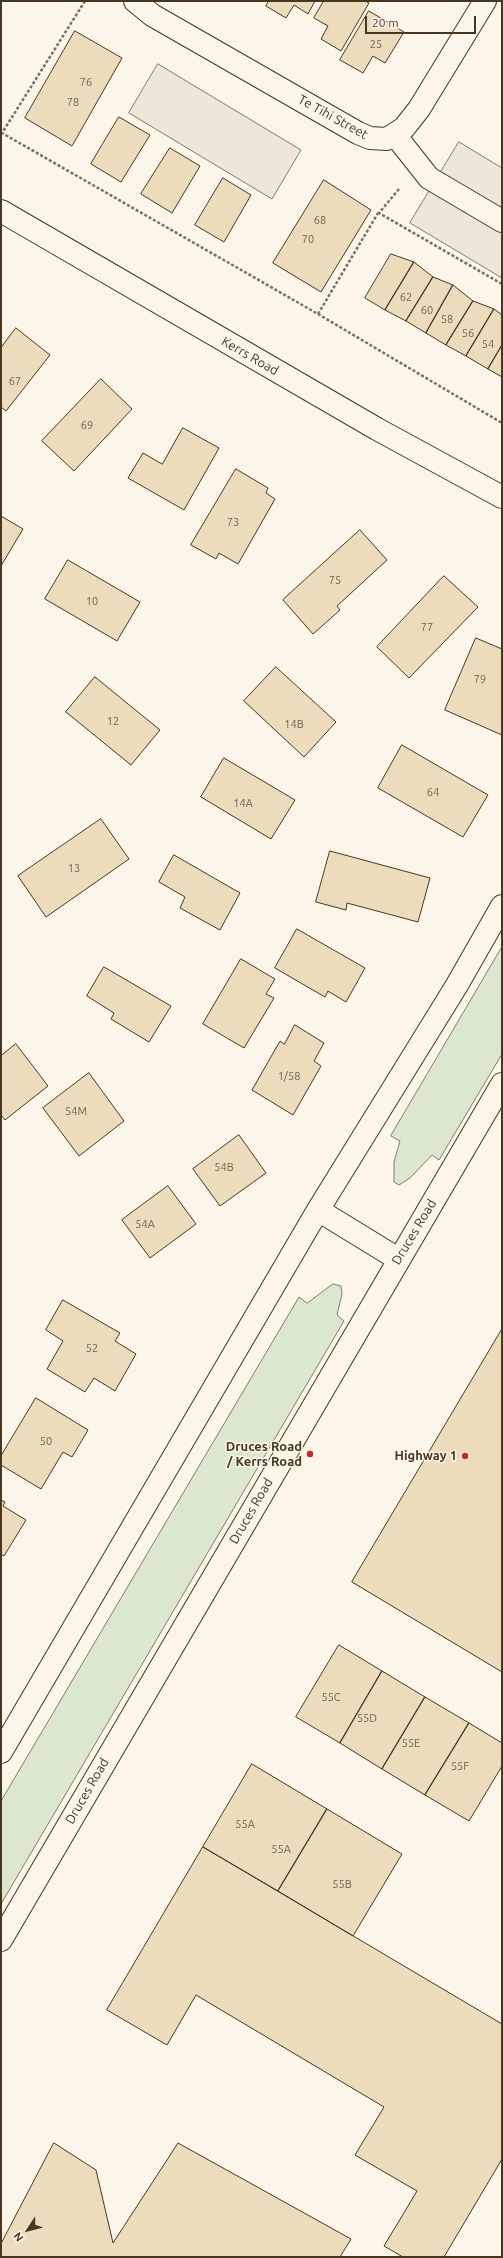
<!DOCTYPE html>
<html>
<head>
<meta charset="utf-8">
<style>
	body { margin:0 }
	#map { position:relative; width:503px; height:2258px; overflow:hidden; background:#fbf6e9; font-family:Ubuntu,sans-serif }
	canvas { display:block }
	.frame { position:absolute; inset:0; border:2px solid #4a3520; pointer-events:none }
	.north { position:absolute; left:8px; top:2210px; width:40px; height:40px; -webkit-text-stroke:3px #fbf6e9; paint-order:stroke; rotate:234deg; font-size:11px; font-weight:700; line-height:16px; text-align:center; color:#4a3520 }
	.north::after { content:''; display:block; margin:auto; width:14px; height:18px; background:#4a3520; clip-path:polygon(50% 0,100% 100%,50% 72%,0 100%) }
	.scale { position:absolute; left:365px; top:16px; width:111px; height:18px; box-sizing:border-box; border:2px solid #4a3520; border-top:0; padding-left:5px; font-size:12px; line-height:14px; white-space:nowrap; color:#4a3520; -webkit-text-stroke:3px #fbf6e9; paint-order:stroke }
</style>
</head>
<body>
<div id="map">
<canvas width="503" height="2258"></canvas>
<div class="frame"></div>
<div class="north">N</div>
<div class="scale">20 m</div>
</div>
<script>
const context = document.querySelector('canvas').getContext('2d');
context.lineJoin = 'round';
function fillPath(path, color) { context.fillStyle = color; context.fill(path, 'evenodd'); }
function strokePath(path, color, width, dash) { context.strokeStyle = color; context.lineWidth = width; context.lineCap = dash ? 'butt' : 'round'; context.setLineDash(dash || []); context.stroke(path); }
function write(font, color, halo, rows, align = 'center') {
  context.font = font + ' Ubuntu,sans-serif'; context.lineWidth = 3; context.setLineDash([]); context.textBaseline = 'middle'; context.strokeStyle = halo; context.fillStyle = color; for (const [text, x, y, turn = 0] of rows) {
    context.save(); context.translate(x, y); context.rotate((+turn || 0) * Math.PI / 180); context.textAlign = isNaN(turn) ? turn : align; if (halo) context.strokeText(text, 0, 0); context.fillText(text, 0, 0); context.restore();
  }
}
const green = new Path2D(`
	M502 947V1054L439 1160 432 1155 410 1178 399 1185 394 1182V1162L400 1141 391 1136Z
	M333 1284 341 1286 342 1294 337 1315 344 1321 1 1904V1801L299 1297 307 1303Z`);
const parking = new Path2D(`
	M158 64 301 150 272 199 129 113Z
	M459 142 502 168V278L410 223Z`);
const building = new Path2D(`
	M269 1H315L308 14 294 5 286 18 266 6Z
	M324 1H365L369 3 341 51 321 39 328 26 314 18Z
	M369 11 404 32 385 63 373 56 363 73 340 60Z
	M75 31 122 58 72 146 25 118Z
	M119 117 150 135 121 182 91 164Z
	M170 148 200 166 172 213 141 194Z
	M223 178 251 195 224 242 195 225Z
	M324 180 371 210 321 292 273 263Z
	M391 254 414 262 385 310 365 298Z
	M414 262 433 277 406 321 385 310Z
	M433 277 453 285 426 333 406 321Z
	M453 285 473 301 446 345 426 333Z
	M473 301 494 309 466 356 446 345Z
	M494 309 502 315V345L488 369 466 356Z
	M16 328 50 355 6 411 1 407V348Z
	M502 345V377L488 369Z
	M101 379 132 409 74 471 42 441Z
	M183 428 219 448 184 510 128 478 143 453 162 464Z
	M236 469 268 488 266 493 275 499 238 564 219 553 216 559 191 545Z
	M1 516 23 529 1 566Z
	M360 530 387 560 337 606 340 610 313 634 283 600Z
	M68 560 140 602 117 641 45 599Z
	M444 576 478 607 409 678 377 647Z
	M476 638 502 649V735L445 710Z
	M276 667 336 722 304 757 244 701Z
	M95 677 160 730 131 765 66 712Z
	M402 745 488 795 463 837 378 788Z
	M224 758 295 800 271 839 201 797Z
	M101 819 129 859 46 917 18 876Z
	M330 851 430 878 418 922 347 903 346 910 316 902Z
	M174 855 240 893 220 930 180 908 185 897 159 882Z
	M297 929 365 968 346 1002 328 991 325 997 275 968Z
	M241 959 275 979 266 994 274 998 244 1048 203 1024Z
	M104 967 171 1006 149 1042 111 1019 114 1013 87 996Z
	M295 1025 324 1043 314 1061 321 1066 293 1115 252 1090 280 1041 284 1044Z
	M16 1044 48 1086 5 1120 1 1115V1056Z
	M89 1073 124 1121 79 1156 43 1108Z
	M239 1135 266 1173 220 1206 193 1169Z
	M168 1186 196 1224 150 1258 122 1220Z
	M63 1300 120 1333 115 1341 136 1354 115 1391 94 1378 85 1392 47 1369 63 1341 46 1330Z
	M502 1329V1672L352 1582Z
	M36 1398 88 1430 72 1457 63 1452 41 1489 1 1465V1456Z
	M1 1500 5 1502 3 1506 26 1520 4 1556 1 1554Z
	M339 1645 382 1671 340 1743 296 1717Z
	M382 1671 425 1697 382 1769 340 1743Z
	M425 1697 469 1723 425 1795 382 1769Z
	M469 1723 502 1743V1766L469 1821 425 1795Z
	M252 1764 327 1809 278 1891 203 1847Z
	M327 1809 402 1854 353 1936 278 1891Z
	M203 1847 502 2024V2159L444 2257H403L384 2246 417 2191 355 2155 384 2107 196 1995 167 2045 107 2010Z
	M54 2143 96 2170 113 2243 178 2143 351 2239 340 2257H1V2244Z`);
const path = new Path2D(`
	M85 1 2 133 318 314 502 423
	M399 189 379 213 502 284
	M318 314 378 213`);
const minor = new Path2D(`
	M135 1 152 15 358 133 370 138 387 139 404 128 419 109 485 1
	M395 135 429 178 502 221`);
const major = new Path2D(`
	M1 211 377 429 502 497
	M318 1210 398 1259
	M1 1752 318 1210 457 985 502 906
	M1 1940 502 1084`);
const markers = [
	[310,1454,4,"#c62828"],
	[465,1456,4,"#c62828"]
];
const numberNames = [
	["25",376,44],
	["76",86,82],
	["78",73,102],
	["68",320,220],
	["70",308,239],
	["62",406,297],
	["60",427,310],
	["58",447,319],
	["56",468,333],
	["54",488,344],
	["67",15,381],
	["69",87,425],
	["73",233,522],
	["75",335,580],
	["10",92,601],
	["77",427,627],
	["79",480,679],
	["12",113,721],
	["14B",294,724],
	["64",433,792],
	["14A",243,803],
	["13",74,868],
	["1/58",289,1076],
	["54M",76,1111],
	["54B",224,1167],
	["54A",145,1224],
	["52",92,1348],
	["50",46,1441],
	["55C",331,1697],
	["55D",367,1718],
	["55E",411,1743],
	["55F",460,1766],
	["55A",245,1824],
	["55A",281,1849],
	["55B",342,1884]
];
const streetNames = [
	["Te Tihi Street",333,117,29],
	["Kerrs Road",250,356,30],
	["Druces Road",414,1232,-59],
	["Druces Road",251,1511,-60],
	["Druces Road",87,1791,-60]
];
const poiNames = [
	["Druces Road",302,1447],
	["/ Kerrs Road",302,1462],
	["Highway 1",457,1456]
];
fillPath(green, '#dce7d0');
strokePath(green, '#887966', 1);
fillPath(parking, '#ede7d9');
strokePath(parking, '#887966', 1);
fillPath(building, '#ecdcbc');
strokePath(building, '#4a3520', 1);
strokePath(minor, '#4a3520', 24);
strokePath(major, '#4a3520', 24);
strokePath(path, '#7f6f5c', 2.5, [3, 2]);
strokePath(minor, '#fbf6e9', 22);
strokePath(major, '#fbf6e9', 22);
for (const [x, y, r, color] of markers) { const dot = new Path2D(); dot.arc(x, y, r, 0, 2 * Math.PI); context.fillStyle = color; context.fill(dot); strokePath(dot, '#fbf6e9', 1.5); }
write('11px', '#725f47', null, numberNames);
write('13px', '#4a3520', '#fbf6e9', streetNames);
write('bold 13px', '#4a3520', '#fbf6e9', poiNames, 'right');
</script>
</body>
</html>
